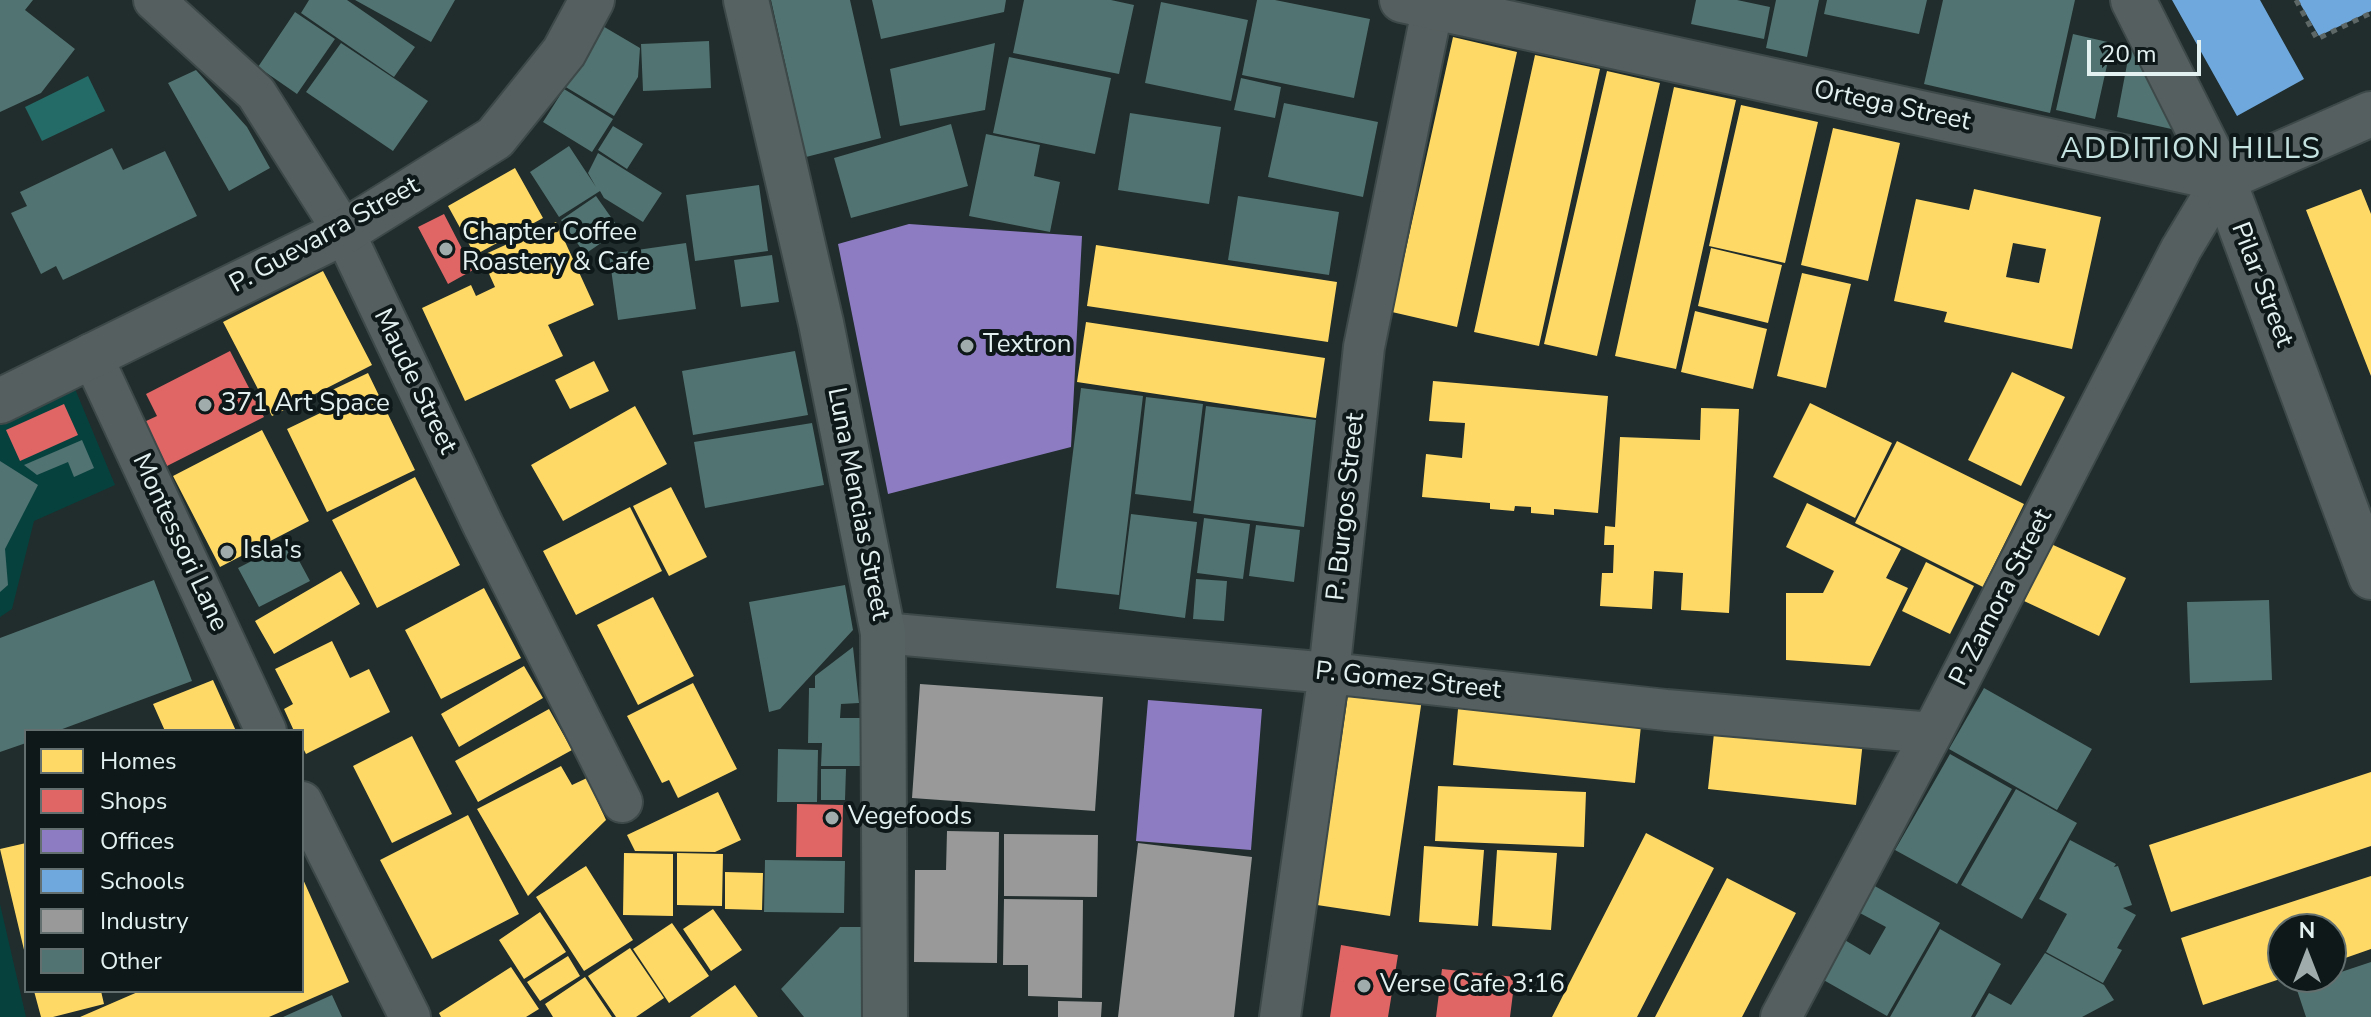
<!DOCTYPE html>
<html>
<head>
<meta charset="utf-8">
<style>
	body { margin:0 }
	#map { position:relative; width:2371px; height:1017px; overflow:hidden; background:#202d2c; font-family:"Nunito Sans",sans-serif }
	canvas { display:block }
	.legend { position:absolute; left:24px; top:729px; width:280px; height:264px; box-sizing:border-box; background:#0e1818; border:2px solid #636f6e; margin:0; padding:10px 14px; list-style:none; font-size:24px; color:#e3f1f0 }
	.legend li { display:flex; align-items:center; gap:16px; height:40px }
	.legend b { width:40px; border:2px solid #636f6e }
	.north { position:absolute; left:2267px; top:913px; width:80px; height:80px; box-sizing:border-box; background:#0e1818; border:2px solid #636f6e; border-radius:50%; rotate:0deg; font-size:22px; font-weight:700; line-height:32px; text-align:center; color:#e3f1f0 }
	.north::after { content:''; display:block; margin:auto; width:28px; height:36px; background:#9facab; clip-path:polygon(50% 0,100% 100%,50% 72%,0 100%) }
	.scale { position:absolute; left:2087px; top:40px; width:114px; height:36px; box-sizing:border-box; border:4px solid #e3f1f0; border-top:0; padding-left:10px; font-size:24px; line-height:28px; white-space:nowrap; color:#e3f1f0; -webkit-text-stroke:6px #0e1818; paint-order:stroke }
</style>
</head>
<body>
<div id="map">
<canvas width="2371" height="1017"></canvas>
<ul class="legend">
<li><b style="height:22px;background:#ffd966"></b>Homes</li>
<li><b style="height:22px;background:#e06666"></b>Shops</li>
<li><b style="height:22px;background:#8e7cc3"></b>Offices</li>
<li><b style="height:22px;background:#6fa8dc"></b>Schools</li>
<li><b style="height:22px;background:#999"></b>Industry</li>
<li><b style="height:22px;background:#517371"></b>Other</li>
</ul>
<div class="north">N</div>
<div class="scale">20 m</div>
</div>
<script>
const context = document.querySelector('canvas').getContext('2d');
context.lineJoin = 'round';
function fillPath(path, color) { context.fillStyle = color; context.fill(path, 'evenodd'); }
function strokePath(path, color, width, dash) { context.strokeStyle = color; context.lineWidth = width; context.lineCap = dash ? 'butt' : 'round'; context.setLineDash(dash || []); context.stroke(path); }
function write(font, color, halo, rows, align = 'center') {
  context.font = font + ' "Nunito Sans",sans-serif'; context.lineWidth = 8; context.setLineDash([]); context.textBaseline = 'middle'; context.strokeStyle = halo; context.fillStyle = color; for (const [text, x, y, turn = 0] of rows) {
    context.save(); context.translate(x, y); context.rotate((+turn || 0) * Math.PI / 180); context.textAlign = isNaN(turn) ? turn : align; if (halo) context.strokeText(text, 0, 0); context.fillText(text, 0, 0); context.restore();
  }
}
const green = new Path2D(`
	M73 384 115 485 34 521 12 609 0 617V420Z
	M0 904 26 1017H0Z`);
const water = new Path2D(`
	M88 76 105 111 42 141 25 107Z`);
const homes = new Path2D(`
	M1453 37 1517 52 1457 327 1392 312Z
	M1535 55 1600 69 1539 346 1474 332Z
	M1607 71 1660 83 1597 356 1544 344Z
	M1674 87 1736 100 1676 369 1615 356Z
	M1741 105 1818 122 1785 263 1709 246Z
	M1833 128 1900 143 1868 281 1801 265Z
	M515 168 543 218 475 255 448 206Z
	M1974 189 2101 217 2072 349 1944 322 1947 312 1894 301 1916 199 1969 210ZM2013 243 2046 249 2039 283 2006 277Z
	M2361 189 2371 214V376L2306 210Z
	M556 222 594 305 548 325 563 356 465 401 422 308 471 285 476 296 495 287 481 256Z
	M1096 245 1337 282 1328 342 1087 306Z
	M1711 248 1782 265 1768 323 1698 306Z
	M323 271 372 365 272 416 223 322Z
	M1802 273 1851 284 1826 388 1777 376Z
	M1695 311 1767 329 1753 389 1681 372Z
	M1086 322 1325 358 1316 418 1077 382Z
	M594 361 609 391 570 409 555 380Z
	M2012 372 2065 397 2021 486 1968 460Z
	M368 373 415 470 327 512 287 429 335 406 328 392Z
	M1433 381 1608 396 1598 513 1554 509V515L1531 513V507L1515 506 1514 511 1490 509V503L1422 497 1426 454 1462 458 1465 423 1429 421Z
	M1810 403 1892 443 1855 518 1773 477Z
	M635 406 667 464 563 521 531 465Z
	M1701 408 1739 409 1729 613 1681 610 1683 573 1654 571 1652 609 1600 606 1602 573H1613L1614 545H1604L1605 526 1615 527 1620 437 1700 440Z
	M262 430 309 521 220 567 173 476Z
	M1897 441 2024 504 1983 587 1855 523Z
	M415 477 460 565 377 608 332 520Z
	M671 487 707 557 669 576 633 506Z
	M1807 503 1901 549 1886 578 1908 588 1870 666 1786 660V593H1823L1834 571 1786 547Z
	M630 507 662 571 576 615 543 551Z
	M2051 544 2126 578 2099 636 2024 601Z
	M1926 562 1974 586 1950 634 1902 611Z
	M341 571 360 604 274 654 255 621Z
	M484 588 521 658 441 699 405 630Z
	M653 597 694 676 638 705 597 625Z
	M332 641 350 678 369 669 390 712 306 754 302 746V731H294L284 709 293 704 275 669Z
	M524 666 543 698 459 747 441 714Z
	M213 680 236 731H165L153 704Z
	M693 683 737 769 678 798 669 780 662 783 627 716Z
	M1349 688 1422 699 1390 916 1317 905Z
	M1459 698 1642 716 1635 783 1453 765Z
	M549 709 572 750 478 802 455 761Z
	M1715 724 1863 741 1856 805 1708 789Z
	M412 736 452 814 392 843 353 766Z
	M561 766 572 785 587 778 606 820 528 896 477 809Z
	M2371 772V846L2171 912 2149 845Z
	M1438 786 1586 792 1584 847 1435 841Z
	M718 792 741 840 715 852 635 851 627 835Z
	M468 815 519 914 432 959 380 860Z
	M1646 833 1714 868 1637 1017H1552Z
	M26 843V954H25L0 849Z
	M1424 846 1484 850 1478 926 1419 922Z
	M1497 850 1557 853 1551 930 1492 926Z
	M624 853 673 854V916L623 915Z
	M677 853 723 854 722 906 677 905Z
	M586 866 633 940 584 971 536 897Z
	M725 872 763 873 762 910 725 909Z
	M2371 876V949L2331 963V929H2283V978L2203 1005 2181 938Z
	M302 877 349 982 269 1017H80L140 991H302Z
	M1727 878 1796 913 1742 1017H1655Z
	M713 909 742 950 711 971 683 929Z
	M540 912 566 952 524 979 499 940Z
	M672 923 709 976 669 1003 633 949Z
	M630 948 664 998 636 1017H616L588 976Z
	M568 956 580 976 540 1001 527 982Z
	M511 967 539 1009 526 1017H441L439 1013Z
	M585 977 612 1017H553L545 1004Z
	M735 985 758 1017H690Z
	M34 991H101L104 1004 53 1017H41Z`);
const shops = new Path2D(`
	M444 214 473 270 448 284 418 227Z
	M230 351 264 417 167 466 144 422 157 416 146 394Z
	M64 404 78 435 20 461 6 430Z
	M797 804 843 805 842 857H796Z
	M1341 945 1398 955 1388 1017H1330Z
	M1442 969 1515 977 1510 1017H1436Z`);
const offices = new Path2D(`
	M909 224 1082 236 1071 447 888 494 838 244Z
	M1148 700 1262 709 1251 850 1136 841Z`);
const schools = new Path2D(`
	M2172 0H2260L2304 79 2237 116Z
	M2298 0H2371V11L2319 36Z`);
const industry = new Path2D(`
	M920 684 1103 697 1095 811 912 798Z
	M947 831 999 832 997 963 914 962 915 870H946Z
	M1004 834 1098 835 1097 897 1004 896Z
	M1138 843 1252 857 1234 1017H1118Z
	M1004 899 1083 900 1082 998 1028 996V965H1003Z
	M1058 1001 1102 1002 1101 1017H1058Z`);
const building = new Path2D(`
	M0 0H33L25 10 75 49 41 93 0 112Z
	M309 0H347L415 47 394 77 301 13Z
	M355 0H455L431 42Z
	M771 0H850L881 138 806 157Z
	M872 0H1006L1004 12 881 39Z
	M1024 0H1111L1134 5 1119 74 1013 53Z
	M1257 0H1275L1370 19 1354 98 1242 75Z
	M1696 0H1737L1770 7 1764 39 1691 24Z
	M1776 0H1819L1807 57 1766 48Z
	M1827 0H1927L1919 34 1824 14Z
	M1943 0H2075L2050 113 1924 84Z
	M1161 2 1248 20 1231 101 1145 83Z
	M295 12 335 39 297 94 258 67Z
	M601 25 640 48 638 77 614 116 564 86Z
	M2073 34 2112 43 2095 119 2056 110Z
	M2132 38 2185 132 2117 117Z
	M709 41 711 88 643 91 641 44Z
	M341 43 428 101 393 151 306 92Z
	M995 43 985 110 900 126 890 69Z
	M1009 57 1111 78 1095 154 993 133Z
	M196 70 247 127 270 168 229 191 168 83Z
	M1241 78 1281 87 1275 118 1234 110Z
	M564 89 613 119 592 152 543 122Z
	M1284 103 1378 122 1363 197 1268 177Z
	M1130 113 1221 127 1209 204 1118 190Z
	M951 124 968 186 851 218 834 158Z
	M613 126 643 144 627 169 598 150Z
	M986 134 1040 145 1034 176 1060 182 1050 232 969 216Z
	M569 146 596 187 588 173 598 153 662 193 643 222 604 198 600 191 559 217 530 172Z
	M112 148 123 170 165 151 197 216 63 280 56 266 41 274 11 213 27 206 20 192Z
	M759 185 768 251 695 261 686 195Z
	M596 196 620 230 585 254 561 220Z
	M1238 196 1339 212 1329 275 1228 260Z
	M686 243 696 309 618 320 609 254Z
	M772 255 779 302 741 307 734 260Z
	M795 351 808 415 693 435 682 371Z
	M1081 388 1143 396 1119 595 1056 588Z
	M1146 397 1203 404 1191 501 1135 494Z
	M1206 406 1316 420 1304 527 1193 513Z
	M812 423 824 485 705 508 694 442Z
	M82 440 94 468 74 477 68 462 37 475 24 465Z
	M0 461 38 485 5 549 8 585 0 592Z
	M1131 514 1197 522 1185 618 1119 609Z
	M1204 518 1250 524 1243 579 1197 573Z
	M1256 525 1300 530 1294 582 1249 576Z
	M289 542 310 581 259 607 238 568Z
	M1196 579 1227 581 1224 621 1193 619Z
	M154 580 192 681 57 731H26V743L0 752V638Z
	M845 585 853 630 780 709 769 712 749 602Z
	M2269 600 2272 680 2190 683 2187 602Z
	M853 647 859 703 841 704 840 718H861L860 766H821L822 743H808L809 688H815V676Z
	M1984 688 2092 749 2057 810 1949 749Z
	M778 749 818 750 817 802H777Z
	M1950 754 2012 789 1957 884 1895 850Z
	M821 769H846L845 800H821Z
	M2016 789 2077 823 2022 919 1961 885Z
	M2070 840 2116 864 2114 867 2118 866 2132 905 2123 908 2136 915 2117 948 2122 950 2103 983 2046 952 2067 914 2039 899Z
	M765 860 845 861 844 913 764 912Z
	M1873 885 1940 923 1887 1016 1820 978 1843 939 1870 955 1886 927 1858 912Z
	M840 927H863L862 1017H804L781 989Z
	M1940 929 2001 964 1971 1017H1890Z
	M2045 953 2104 985 2114 1000 2082 1017H1975L1989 993 2011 1005Z
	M2371 962V1017H2306L2296 987Z
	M332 995 342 1017H283Z`);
const path = new Path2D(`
	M2296 0 2317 39 2371 13`);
const minor = new Path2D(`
	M154 0 256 93 344 232 483 525 622 802
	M91 354 266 731
	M883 633 1329 673 1666 710 1932 733
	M302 802 410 1017
	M1280 1017 1329 673 1364 347 1434 0
	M1781 1017 1932 733 2181 249 2223 179`);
const tertiary = new Path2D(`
	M1402 0 2223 179 2371 114
	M2133 0 2223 179 2371 577
	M0 401 344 232 495 138 564 52 592 0`);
const secondary = new Path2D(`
	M746 0 821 323 883 633 885 1017`);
const markers = [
	[446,249,8,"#9facab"],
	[967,346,8,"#9facab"],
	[205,405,8,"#9facab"],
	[227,552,8,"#9facab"],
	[832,818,8,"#9facab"],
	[1364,986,8,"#9facab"]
];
const streetNames = [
	["Ortega Street",1892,107,12],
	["P. Guevarra Street",325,236,-29],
	["Pilar Street",2261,285,69],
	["Maude Street",414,382,64],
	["Luna Mencias Street",857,504,79],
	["P. Burgos Street",1347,507,-84],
	["Montessori Lane",179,543,65],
	["P. Zamora Street",2002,598,-63],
	["P. Gomez Street",1408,682,6]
];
const poiNames = [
	["Chapter Coffee",462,234],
	["Roastery & Cafe",462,264],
	["Textron",983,346],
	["371 Art Space",221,405],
	["Isla's",243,552],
	["Vegefoods",848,818],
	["Verse Cafe 3:16",1380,986]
];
const quarterNames = [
	["ADDITION HILLS",2191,151]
];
fillPath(green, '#07413e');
fillPath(water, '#246b67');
fillPath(homes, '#ffd966');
fillPath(shops, '#e06666');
fillPath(offices, '#8e7cc3');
fillPath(schools, '#6fa8dc');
fillPath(industry, '#999');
fillPath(building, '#517371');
strokePath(minor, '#3d4848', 44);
strokePath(tertiary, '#3d4848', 48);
strokePath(secondary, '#3d4848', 48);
strokePath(path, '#5d6766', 5, [6, 6]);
strokePath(minor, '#565f5f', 40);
strokePath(tertiary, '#565f5f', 44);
strokePath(secondary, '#566262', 44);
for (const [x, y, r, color] of markers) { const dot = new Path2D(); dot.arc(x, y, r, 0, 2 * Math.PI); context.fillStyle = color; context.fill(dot); strokePath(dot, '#0e1818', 3); }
write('26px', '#e3f1f0', '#0e1818', streetNames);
write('26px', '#e3f1f0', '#0e1818', poiNames, 'left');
context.letterSpacing = '2px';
write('30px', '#c4e2e0', '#0e1818', quarterNames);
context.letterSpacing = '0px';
</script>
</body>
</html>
